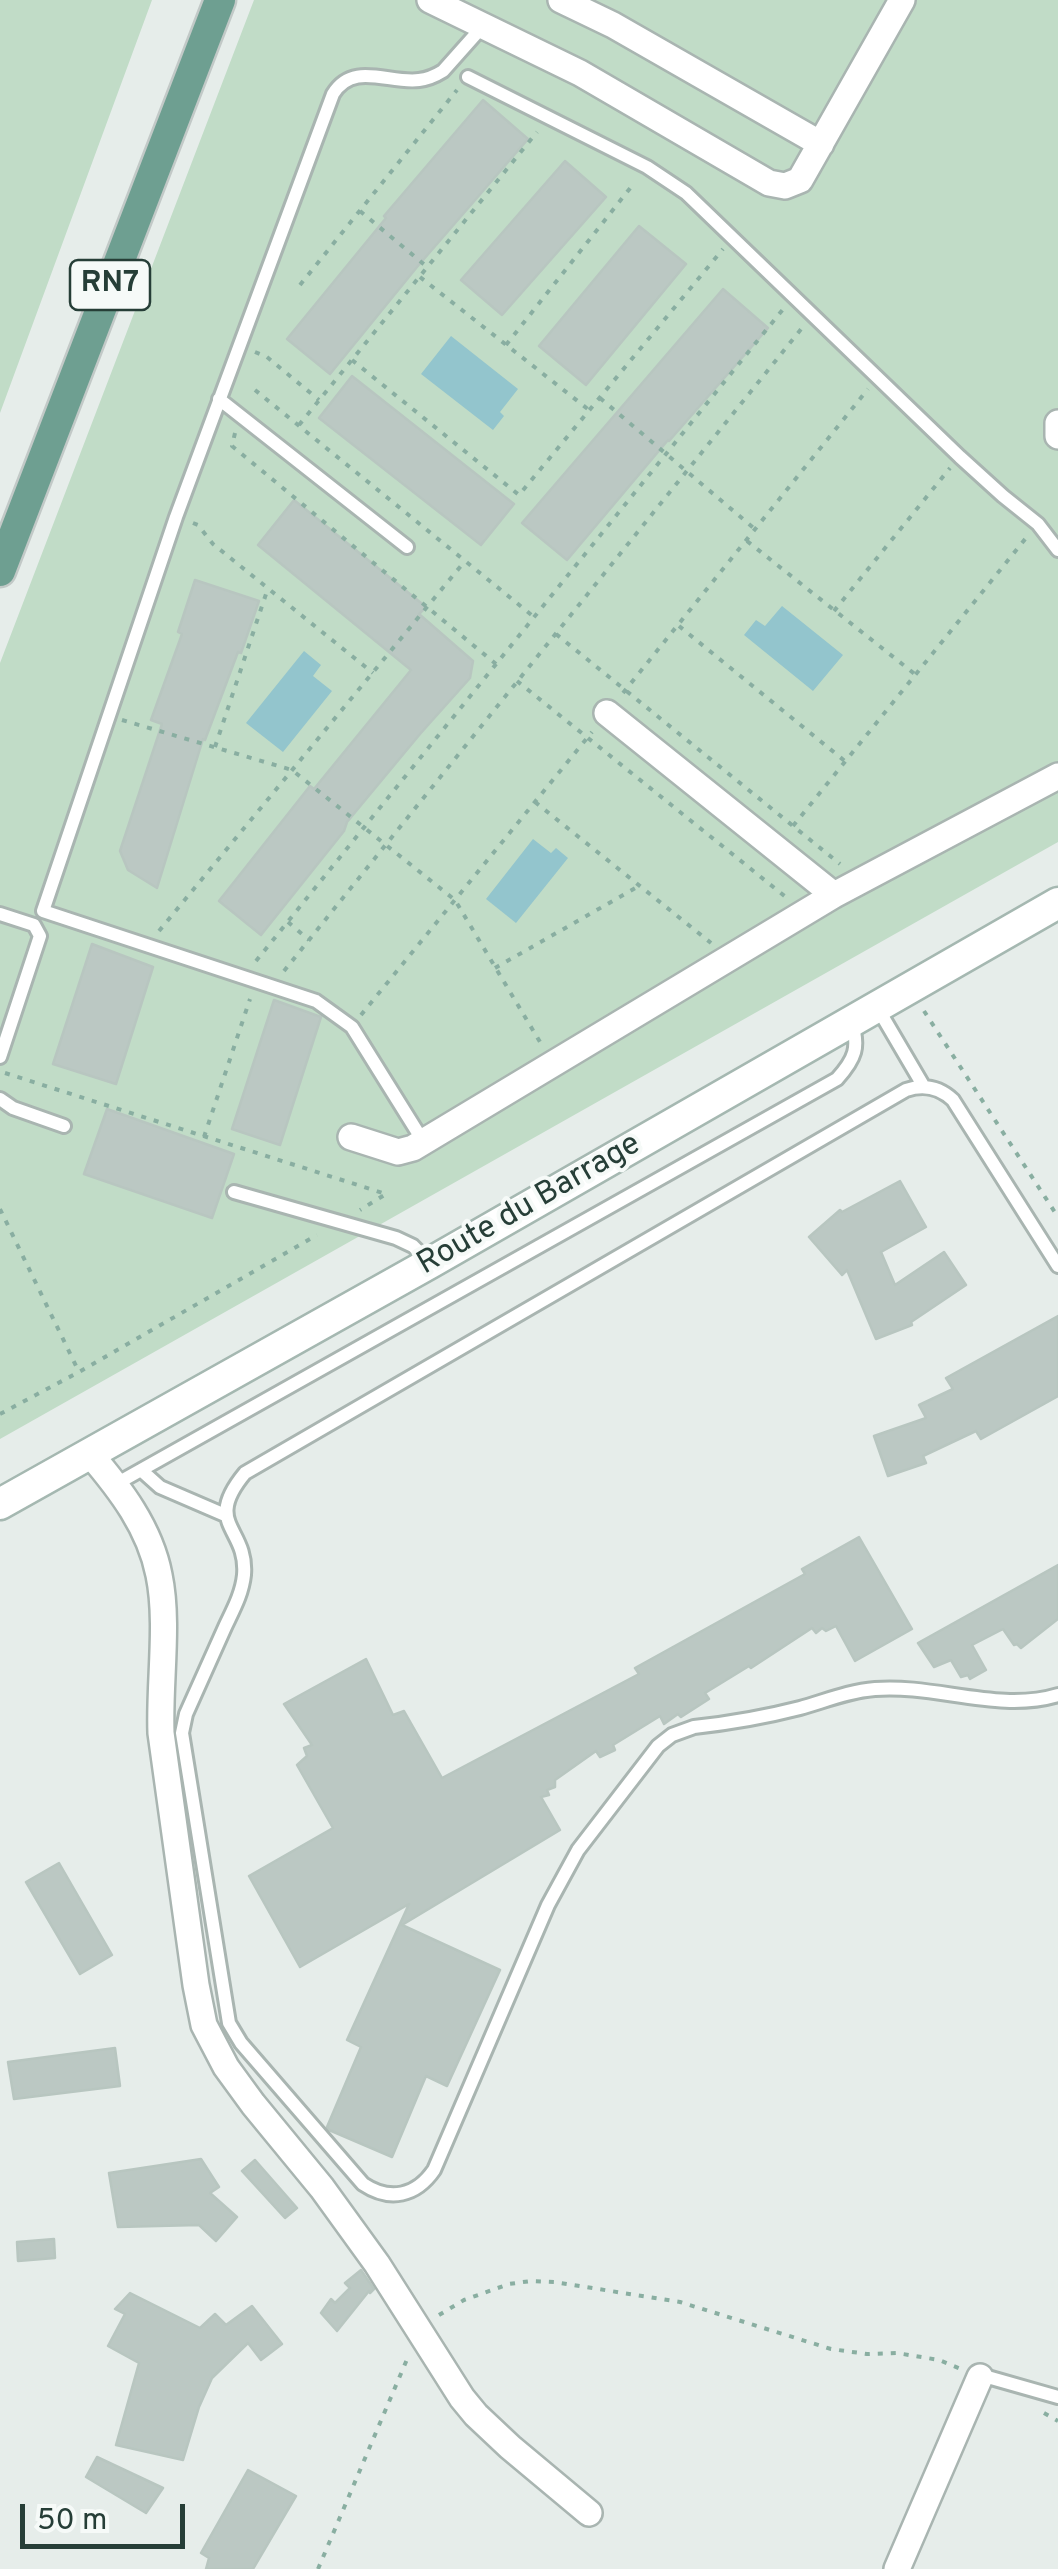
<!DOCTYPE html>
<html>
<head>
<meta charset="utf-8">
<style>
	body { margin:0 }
	#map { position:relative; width:1058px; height:2569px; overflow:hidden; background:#e6edea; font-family:Overpass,sans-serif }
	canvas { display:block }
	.scale { position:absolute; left:20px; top:2504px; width:165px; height:45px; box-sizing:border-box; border:5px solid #263e37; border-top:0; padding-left:12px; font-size:30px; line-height:35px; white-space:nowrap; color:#263e37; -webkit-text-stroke:8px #f6faf8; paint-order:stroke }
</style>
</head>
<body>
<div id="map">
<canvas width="1058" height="2569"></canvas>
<div class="scale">50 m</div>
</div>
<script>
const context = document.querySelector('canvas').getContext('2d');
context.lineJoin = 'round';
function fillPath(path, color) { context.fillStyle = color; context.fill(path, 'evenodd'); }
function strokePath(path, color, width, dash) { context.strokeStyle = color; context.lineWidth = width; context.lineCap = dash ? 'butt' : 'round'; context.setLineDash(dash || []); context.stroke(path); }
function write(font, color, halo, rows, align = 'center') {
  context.font = font + ' Overpass,sans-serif'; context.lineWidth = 8; context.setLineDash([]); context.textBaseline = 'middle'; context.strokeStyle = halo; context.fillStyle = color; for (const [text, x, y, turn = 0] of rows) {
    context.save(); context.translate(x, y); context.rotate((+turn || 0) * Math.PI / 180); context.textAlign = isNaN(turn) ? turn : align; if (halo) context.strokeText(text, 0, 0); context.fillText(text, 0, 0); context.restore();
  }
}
const green = new Path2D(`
	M0 0H152L0 413Z
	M254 0H1058V842L0 1439V663Z`);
const water = new Path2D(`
	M451 336 518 389 500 412 504 416 493 430 421 374Z
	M782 606 843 655 813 691 744 635 756 620 765 626Z
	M304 651 321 665 313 676 332 691 283 752 246 723Z
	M533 839 551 853 556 848 568 858 516 923 486 899Z`);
const building = new Path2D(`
	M483 100 528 139 417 267 330 374 287 339 386 218 384 216Z
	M565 161 606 197 502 315 461 280Z
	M639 226 686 264 586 385 539 346Z
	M723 289 768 328 669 441 668 440 567 560 522 523Z
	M352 376 514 504 481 545 319 418Z
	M294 500 426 607 419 614 473 661 470 678 420 734 347 822 344 831 261 935 219 901 310 786 314 789 411 670 258 545Z
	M195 580 259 601 241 653 238 652 205 740 203 739 157 888 128 870 120 851 162 724 151 720 182 634 178 632Z
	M92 944 153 967 116 1084 53 1064Z
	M274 1000 321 1017 280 1145 232 1129Z
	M107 1109 234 1154 212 1218 84 1174Z
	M900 1181 926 1227 881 1252 895 1285 944 1252 966 1285 911 1322 912 1325 876 1339 847 1270 842 1275 809 1237 840 1210 842 1212Z
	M1058 1316V1396L981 1439 976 1431 923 1456 926 1463 888 1476 874 1436 926 1418 919 1405 953 1389 946 1378Z
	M859 1537 912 1629 855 1661 836 1626 826 1631 822 1628 816 1633 812 1628 751 1668 749 1666 705 1693 709 1699 681 1717 678 1714 664 1724 660 1716 613 1745 615 1750 600 1757 596 1751 555 1780V1787L547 1790 549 1795 541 1797 560 1830 402 1925 500 1970 447 2086 426 2076 392 2157 329 2130 327 2127 361 2047 347 2040 409 1904 300 1967 249 1876 333 1828 297 1765 307 1756 304 1748 312 1745 284 1704 366 1659 393 1715 404 1711 442 1778 639 1674 635 1668 805 1574 802 1569Z
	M1058 1565V1619L1021 1648 1017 1644 1014 1645 1003 1629 972 1645 986 1670 970 1679 968 1675 961 1677 951 1660 934 1667 918 1643Z
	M59 1863 112 1955 80 1974 26 1882Z
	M115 2048 120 2086 14 2099 8 2062Z
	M201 2159 219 2187 210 2193 237 2217 216 2241 199 2225 118 2227 109 2173Z
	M255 2160 297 2208 285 2218 242 2171Z
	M54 2239 55 2258 18 2261 17 2242Z
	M361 2270 374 2289 370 2293 369 2291 337 2331 321 2313 331 2299 335 2303 350 2288 345 2283Z
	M130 2293 200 2328 215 2314 226 2325 252 2306 282 2344 261 2360 248 2343 212 2378 199 2407 183 2460 116 2445 139 2363 108 2346 125 2314 115 2309Z
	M97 2457 163 2488 146 2513 86 2477Z
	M248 2470 296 2496 253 2569H206L209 2558 201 2553Z`);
const path = new Path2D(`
	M360 211 426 266
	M420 277 589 410
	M300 285 457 90
	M506 345 635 182
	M255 352 267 357 319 400
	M352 360 519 495 723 249
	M255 390 534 617
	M600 398 756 530
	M299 425 537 132
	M235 433 232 446 496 664
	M193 523 198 525 213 544 373 673
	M747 541 916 675
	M834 611 950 468
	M679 626 846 762
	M556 634 840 864
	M517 681 787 898
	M623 693 868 389
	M122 720 292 770 455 900 540 1042
	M215 747 267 591
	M535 802 711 943
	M793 826 1026 538
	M288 922 309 940
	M159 931 465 561
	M256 961 784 308
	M495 968 639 886
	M284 971 802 328
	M924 1011 1058 1217
	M361 1015 592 732
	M5 1073 386 1194 360 1210
	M204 1137 250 999
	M0 1209 79 1372
	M0 1414 79 1372 317 1235
	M439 2315 464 2300 509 2284 531 2281 554 2282 680 2302 831 2349 867 2354 897 2353 939 2360 961 2369
	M1044 2413 1058 2421
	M318 2569 408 2357`);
const lane = new Path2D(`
	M468 77 647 167 686 193 960 457 1003 496 1038 524 1058 550
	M219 399 407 547
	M0 914 34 925 40 936 0 1057
	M877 1007 924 1087
	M0 1099 13 1108 64 1126
	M423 1141 352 1027 316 1001 43 911 176 517 333 94C353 61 389 84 419 80 428 79 435 76 443 71L483 26
	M234 1192 396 1238 413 1246 430 1263
	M1058 1266 953 1100C939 1087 924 1084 906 1090L245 1473C202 1525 248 1527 244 1575 242 1594 233 1610 225 1627 212 1656 199 1685 186 1714L182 1733 229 2023 241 2043 363 2184C390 2202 416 2196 434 2170L548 1905 578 1850 658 1746 672 1735 694 1727C731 1723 765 1717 800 1708 825 1701 849 1691 875 1689 935 1684 999 1713 1058 1695
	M141 1470 160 1487 225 1515
	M116 1484 837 1079C855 1059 860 1047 851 1021
	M977 2374 1058 2397`);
const street = new Path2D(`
	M430 0 580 73 769 183 785 186 800 180 902 0
	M561 0 613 25 821 144
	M1058 423V436
	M607 713 834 895
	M351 1137 398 1152 413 1148 834 895 1058 776
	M90 1454C120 1489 150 1528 159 1575 169 1623 159 1683 161 1733L196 1985 204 2025 226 2067 253 2104 322 2188 377 2264 462 2398 476 2415 510 2447 589 2513
	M897 2569 980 2377`);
const secondary = new Path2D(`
	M0 1504 430 1263 1058 903`);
const primary = new Path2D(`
	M0 571 220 0`);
const shields = [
	[110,285,80]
];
const shieldNames = [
	["RN7",110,285]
];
const streetNames = [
	["Route du Barrage",530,1206,-30]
];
fillPath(green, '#c1dcc7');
fillPath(water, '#93c5cd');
fillPath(building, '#bbc8c3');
strokePath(building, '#b8c6c0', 2.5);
strokePath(lane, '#a9b5b1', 18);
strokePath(street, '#a9b5b1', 30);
strokePath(secondary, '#a5b8b1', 35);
strokePath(primary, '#c2c9c7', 35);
strokePath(path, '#89aea1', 4, [5, 8]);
strokePath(lane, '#fff', 12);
strokePath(street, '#fff', 25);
strokePath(secondary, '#fff', 30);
strokePath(primary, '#6e9f91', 30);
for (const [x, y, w] of shields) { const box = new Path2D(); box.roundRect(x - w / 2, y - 25, w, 50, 8); context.fillStyle = '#f6faf8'; context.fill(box); strokePath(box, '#263e37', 2.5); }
write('bold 30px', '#263e37', null, shieldNames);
write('32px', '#263e37', '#f6faf8', streetNames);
</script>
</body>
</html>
